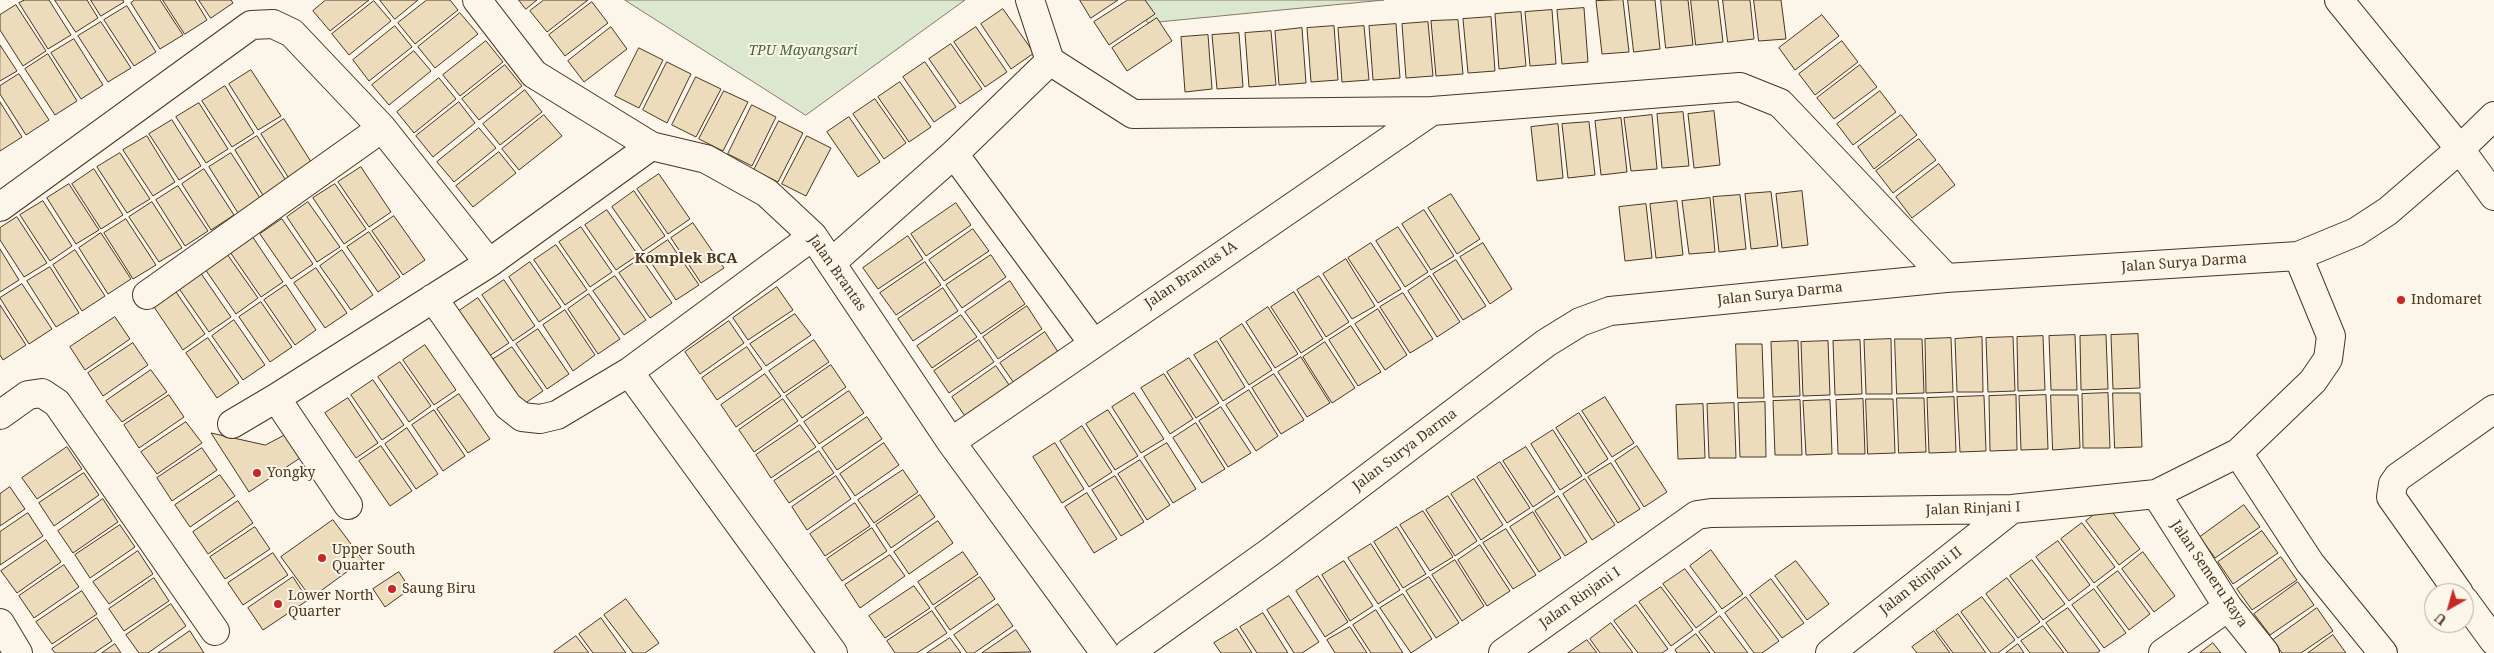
<!DOCTYPE html>
<html>
<head>
<meta charset="utf-8">
<style>
	body { margin:0 }
	#map { position:relative; width:2494px; height:653px; overflow:hidden; background:#fbf6e9; font-family:"Noto Serif",serif }
	canvas { display:block }
	.north { position:absolute; left:2424px; top:583px; width:50px; height:50px; box-sizing:border-box; background:#fbf6e9; border:1px solid #b4a999; border-radius:50%; rotate:218deg; font-size:14px; font-weight:700; line-height:20px; text-align:center; color:#4a3520 }
	.north::after { content:''; display:block; margin:auto; width:18px; height:22px; background:#c62828; clip-path:polygon(50% 0,100% 100%,50% 72%,0 100%) }
</style>
</head>
<body>
<div id="map">
<canvas width="2494" height="653"></canvas>
<div class="north">U</div>
</div>
<script>
const context = document.querySelector('canvas').getContext('2d');
context.lineJoin = 'round';
function fillPath(path, color) { context.fillStyle = color; context.fill(path, 'evenodd'); }
function strokePath(path, color, width, dash) { context.strokeStyle = color; context.lineWidth = width; context.lineCap = dash ? 'butt' : 'round'; context.setLineDash(dash || []); context.stroke(path); }
function write(font, color, halo, rows, align = 'center') {
  context.font = font + ' "Noto Serif",serif'; context.lineWidth = 4; context.setLineDash([]); context.textBaseline = 'middle'; context.strokeStyle = halo; context.fillStyle = color; for (const [text, x, y, turn = 0] of rows) {
    context.save(); context.translate(x, y); context.rotate((+turn || 0) * Math.PI / 180); context.textAlign = isNaN(turn) ? turn : align; if (halo) context.strokeText(text, 0, 0); context.fillText(text, 0, 0); context.restore();
  }
}
const green = new Path2D(`
	M625 0H965L806 115Z
	M1133 0H1384L1148 23Z`);
const building = new Path2D(`
	M25 0H49L71 35 48 49 19 3Z
	M55 0H87L98 18 76 32Z
	M91 0H123L124 2 101 16Z
	M135 0H160L183 35 160 49 131 3Z
	M163 0H195L207 20 185 34Z
	M199 0H231L233 3 211 18Z
	M326 0H369L330 31 313 11Z
	M380 0H418L395 19Z
	M427 0H450L458 10 415 44 398 23Z
	M519 0H537L526 9Z
	M544 0H588L547 32 530 11Z
	M1080 0H1118L1091 18Z
	M1128 0H1145L1155 14 1109 45 1094 22Z
	M1623 0 1629 52 1602 54 1596 1Z
	M1628 0H1655L1660 49 1634 52Z
	M1661 0H1688L1693 45 1666 48Z
	M1691 0H1718L1723 42 1696 45Z
	M1723 0H1750L1754 39 1728 42Z
	M1754 0H1781L1786 39 1759 41Z
	M374 1 391 21 349 55 332 34Z
	M592 2 608 23 565 56 549 35Z
	M16 5 46 51 23 66 0 30V15Z
	M127 6 156 52 134 66 104 20Z
	M1584 8 1588 62 1562 64 1557 10Z
	M1003 9 1034 53 1011 69 981 24Z
	M1552 10 1556 64 1530 66 1525 12Z
	M1521 12 1526 66 1499 69 1495 14Z
	M460 13 478 34 435 68 418 47Z
	M1822 15 1839 36 1795 70 1779 48Z
	M1491 17 1495 71 1468 73 1463 19Z
	M1157 18 1172 41 1127 71 1112 48Z
	M1458 20 1463 74 1436 76 1431 21Z
	M101 22 131 68 108 82 78 36Z
	M1428 22 1433 76 1406 78 1402 24Z
	M1396 24 1400 78 1373 80 1369 26Z
	M395 26 412 47 369 81 353 60Z
	M1334 26 1338 80 1311 82 1307 28Z
	M1364 26 1369 80 1342 82 1338 28Z
	M611 27 627 49 584 82 568 61Z
	M976 27 1007 72 985 87 954 42Z
	M1302 28 1306 83 1279 85 1275 31Z
	M1271 31 1276 85 1249 87 1245 33Z
	M1239 33 1243 87 1217 89 1212 35Z
	M1208 35 1212 89 1185 92 1181 37Z
	M74 39 103 85 81 99 51 53Z
	M486 41 503 62 460 96 443 75Z
	M1842 41 1858 62 1815 95 1799 74Z
	M951 44 982 89 960 104 929 59Z
	M0 45 17 71 0 81Z
	M639 48 663 60 639 108 615 96Z
	M414 51 431 71 389 105 372 85Z
	M48 54 77 101 55 115 25 69Z
	M667 62 691 74 667 123 643 110Z
	M925 62 956 107 934 122 903 77Z
	M505 65 522 86 479 120 462 99Z
	M1860 65 1877 87 1834 119 1817 98Z
	M251 70 281 116 258 130 229 84Z
	M19 74 49 120 26 135 0 94V86Z
	M696 77 721 89 696 137 672 125Z
	M439 78 456 99 414 133 397 112Z
	M900 82 931 127 909 142 878 97Z
	M225 86 254 133 232 147 202 101Z
	M525 90 542 112 500 145 483 124Z
	M724 91 748 102 723 151 699 139Z
	M1880 91 1896 112 1853 145 1837 124Z
	M875 99 906 143 884 159 853 114Z
	M0 102 22 137 0 151Z
	M459 102 475 123 433 157 416 136Z
	M199 103 228 149 206 163 176 117Z
	M752 105 776 117 752 166 728 154Z
	M1714 111 1720 165 1694 168 1688 114Z
	M1683 112 1689 166 1662 168 1657 114Z
	M544 115 562 136 519 170 502 149Z
	M1652 115 1657 169 1631 171 1624 118Z
	M1901 115 1917 135 1874 169 1858 147Z
	M849 117 880 162 858 177 827 132Z
	M1621 118 1627 172 1601 175 1595 121Z
	M284 119 313 165 290 180 261 134Z
	M172 120 201 166 179 180 149 134Z
	M779 121 803 133 778 182 754 170Z
	M1589 122 1595 175 1568 178 1562 124Z
	M1558 124 1563 178 1537 181 1531 127Z
	M479 128 496 148 454 182 437 162Z
	M147 136 175 182 153 196 123 150Z
	M257 136 287 182 264 197 235 150Z
	M807 136 831 148 806 196 782 184Z
	M1919 139 1936 160 1893 193 1876 171Z
	M499 152 516 173 473 207 456 186Z
	M120 153 150 199 127 213 97 167Z
	M231 153 260 198 238 213 209 167Z
	M1939 164 1955 185 1912 218 1896 197Z
	M361 167 391 212 369 227 338 182Z
	M94 169 123 215 101 229 72 184Z
	M204 169 234 215 211 230 182 184Z
	M659 174 690 219 668 234 637 189Z
	M69 184 99 230 76 244 47 198Z
	M335 184 366 229 344 244 313 198Z
	M178 186 208 231 185 246 156 200Z
	M634 191 665 236 643 251 612 207Z
	M1802 191 1808 245 1782 248 1776 194Z
	M1771 192 1778 246 1751 249 1745 194Z
	M1451 194 1480 239 1457 254 1428 208Z
	M1740 195 1746 249 1719 252 1713 197Z
	M1710 198 1715 252 1689 254 1682 201Z
	M43 201 72 246 50 261 20 215Z
	M1677 201 1683 255 1656 258 1650 204Z
	M152 202 182 248 159 262 129 217Z
	M308 202 340 247 317 262 287 217Z
	M956 203 971 225 926 256 911 234Z
	M1646 204 1652 258 1625 261 1619 207Z
	M607 210 638 255 616 270 585 225Z
	M1424 210 1454 256 1431 270 1402 224Z
	M394 216 425 260 403 275 372 231Z
	M17 217 47 263 24 277 0 240V228Z
	M126 219 156 265 133 279 104 233Z
	M282 219 313 264 291 279 260 234Z
	M693 223 724 268 701 283 671 238Z
	M581 227 612 272 590 287 559 242Z
	M1398 227 1428 272 1405 287 1376 241Z
	M973 229 989 251 944 281 929 260Z
	M369 232 400 277 378 292 347 247Z
	M101 233 131 279 108 294 79 248Z
	M252 236 283 282 261 297 230 252Z
	M908 236 923 259 878 289 863 268Z
	M668 240 699 285 676 300 646 255Z
	M1371 243 1401 289 1378 303 1348 258Z
	M1483 243 1512 289 1490 304 1460 257Z
	M556 245 587 290 565 305 534 260Z
	M0 249 19 280 0 292Z
	M75 250 105 296 82 311 53 265Z
	M342 250 373 295 351 310 320 266Z
	M227 254 258 298 236 314 205 269Z
	M991 255 1006 277 962 308 946 285Z
	M641 258 672 303 650 318 619 273Z
	M1346 259 1375 306 1352 319 1323 274Z
	M1456 260 1486 306 1463 320 1433 274Z
	M530 262 561 307 539 322 509 277Z
	M925 262 941 285 896 315 880 293Z
	M50 267 79 313 56 327 27 281Z
	M316 268 347 313 325 328 294 283Z
	M200 272 231 317 209 332 178 287Z
	M615 276 646 320 624 335 593 291Z
	M1319 276 1349 322 1326 337 1297 290Z
	M1430 276 1460 322 1437 337 1408 291Z
	M504 280 535 326 513 341 482 295Z
	M1010 281 1025 304 981 334 965 312Z
	M22 284 52 329 29 344 0 298Z
	M286 285 316 330 295 345 264 300Z
	M777 287 793 310 748 340 733 318Z
	M943 288 958 311 913 341 898 319Z
	M174 289 205 334 183 350 152 304Z
	M1294 292 1323 339 1301 353 1271 307Z
	M1403 293 1433 339 1410 353 1380 307Z
	M589 294 620 339 598 354 568 309Z
	M478 298 509 343 486 358 456 313Z
	M261 302 292 347 270 362 239 317Z
	M0 305 26 345 3 360 0 355Z
	M1027 306 1042 329 998 359 983 337Z
	M1268 307 1298 354 1275 368 1246 322Z
	M1378 309 1407 355 1385 370 1355 324Z
	M565 310 595 355 573 371 543 325Z
	M795 314 811 335 766 366 750 344Z
	M961 315 977 337 932 368 917 346Z
	M115 317 130 339 85 370 70 347Z
	M234 320 265 365 243 380 212 336Z
	M729 321 744 343 700 374 685 352Z
	M1242 324 1272 370 1249 385 1220 339Z
	M1351 326 1381 372 1358 386 1329 340Z
	M538 329 569 374 547 389 516 344Z
	M1045 332 1060 355 1016 386 1000 363Z
	M2138 334 2140 388 2113 389 2111 335Z
	M2075 335 2077 390H2051L2049 336Z
	M2106 335 2108 389 2081 390 2080 336Z
	M2043 336 2045 390 2018 391 2017 337Z
	M1982 337 1983 392H1957L1955 339Z
	M2013 337 2015 391 1988 392 1986 338Z
	M208 338 239 383 217 398 186 353Z
	M1951 338 1953 392 1926 393 1925 339Z
	M1891 339 1892 394H1866L1864 340Z
	M1895 339H1922L1924 393 1897 394Z
	M814 340 829 362 784 393 769 371Z
	M979 340 994 362 949 393 934 371Z
	M1860 340 1862 394 1835 395 1833 341Z
	M1217 341 1245 387 1223 401 1194 355Z
	M1798 341 1800 396 1773 397 1771 342Z
	M1828 341 1830 395 1803 396 1801 342Z
	M1325 342 1355 388 1332 403 1303 357Z
	M133 343 148 365 103 396 88 373Z
	M1736 344H1762L1764 398H1738Z
	M425 345 456 390 434 405 403 360Z
	M512 347 543 391 521 406 489 362Z
	M747 347 762 369 717 400 702 378Z
	M1301 357 1330 403 1307 417 1278 372Z
	M1189 358 1219 403 1196 418 1167 372Z
	M400 362 431 406 409 422 378 377Z
	M831 365 846 387 802 418 786 396Z
	M996 366 1012 389 967 419 952 397Z
	M151 370 167 392 122 422 106 401Z
	M765 374 781 396 736 427 721 405Z
	M1164 374 1193 419 1170 434 1141 388Z
	M1274 374 1304 420 1281 434 1252 388Z
	M373 380 404 425 382 440 351 395Z
	M1249 390 1278 436 1256 451 1226 405Z
	M849 391 864 413 819 444 804 422Z
	M1134 393 1164 439 1141 453 1112 407Z
	M2108 393 2110 448H2083L2082 394Z
	M2113 393H2140L2142 447 2115 448Z
	M459 394 490 439 468 453 437 409Z
	M169 395 184 417 139 448 124 425Z
	M2016 395 2017 450 1990 451 1989 396Z
	M2046 395 2048 449 2021 450 2019 396Z
	M2051 395H2078L2080 448 2053 450Z
	M1984 396 1986 451 1960 452 1957 397Z
	M1605 397 1634 443 1612 457 1582 411Z
	M1954 397 1956 452 1929 453 1927 398Z
	M348 398 378 443 356 458 325 413Z
	M1897 398H1924L1926 452 1899 453Z
	M783 399 798 421 754 452 739 430Z
	M1863 399 1865 454H1838L1836 400Z
	M1866 399H1893L1895 453 1868 454Z
	M1800 400 1802 455H1775L1773 401Z
	M1830 400 1832 454 1806 455 1803 401Z
	M1765 402 1766 457H1740L1738 403Z
	M1734 403 1736 458H1709L1707 404Z
	M1703 404 1705 458 1678 459 1676 405Z
	M1221 407 1251 453 1228 467 1199 421Z
	M434 410 465 456 443 471 412 425Z
	M1108 410 1138 456 1115 470 1086 424Z
	M1579 413 1608 459 1586 474 1556 428Z
	M867 417 882 439 837 470 822 448Z
	M186 422 202 443 157 474 141 452Z
	M1196 423 1225 469 1202 483 1173 438Z
	M800 425 816 447 771 478 756 455Z
	M1082 426 1112 472 1089 487 1060 441Z
	M407 428 438 474 416 489 385 444Z
	M1553 430 1582 476 1560 490 1531 444Z
	M291 432 306 454 249 492 211 433 265 445Z
	M884 443 899 465 855 496 840 474Z
	M1055 443 1084 489 1062 503 1033 457Z
	M1167 443 1196 489 1173 503 1144 457Z
	M381 446 412 491 390 506 359 461Z
	M1637 446 1667 492 1644 507 1615 461Z
	M67 447 82 469 37 499 22 478Z
	M1526 447 1555 492 1533 507 1503 461Z
	M202 448 217 470 172 501 157 478Z
	M819 451 834 473 789 503 774 481Z
	M1140 460 1170 505 1147 520 1118 474Z
	M1500 462 1530 508 1507 523 1477 477Z
	M1611 463 1640 509 1618 523 1588 477Z
	M903 470 918 492 874 523 858 500Z
	M84 473 99 495 54 526 39 503Z
	M220 475 235 496 190 527 175 505Z
	M836 476 851 499 807 530 792 507Z
	M1115 476 1144 522 1121 536 1092 490Z
	M1474 479 1503 525 1481 540 1451 494Z
	M1585 479 1615 525 1592 540 1563 494Z
	M10 487 25 509 0 526V494Z
	M1087 493 1117 539 1094 553 1065 507Z
	M920 495 935 517 891 548 876 525Z
	M1448 496 1477 541 1455 556 1426 510Z
	M1558 496 1587 542 1565 556 1535 511Z
	M103 499 118 522 73 553 58 531Z
	M238 501 253 523 208 554 193 532Z
	M855 503 870 526 825 556 810 534Z
	M2107 505 2140 549 2119 565 2086 521Z
	M2244 505 2260 527 2215 558 2200 537Z
	M1423 511 1453 557 1430 571 1400 525Z
	M1533 512 1561 558 1539 572 1510 527Z
	M28 513 43 536 0 565V532Z
	M333 520 363 560 311 598 281 557Z
	M938 521 953 543 909 574 894 552Z
	M2082 523 2115 567 2094 583 2061 539Z
	M120 525 135 547 90 578 75 555Z
	M255 527 270 549 225 579 210 557Z
	M1397 527 1426 574 1403 588 1374 542Z
	M872 528 887 551 842 581 827 559Z
	M1506 529 1536 575 1513 589 1483 543Z
	M2262 531 2278 553 2233 584 2218 562Z
	M46 540 61 562 17 593 1 571Z
	M2058 541 2090 585 2069 601 2036 557Z
	M1371 544 1400 590 1378 604 1348 558Z
	M1480 545 1510 591 1487 606 1458 560Z
	M1711 550 1743 594 1722 609 1690 566Z
	M138 551 153 574 109 604 93 582Z
	M963 552 978 574 933 605 918 582Z
	M2143 552 2175 596 2154 612 2122 569Z
	M273 553 288 575 243 605 228 583Z
	M890 555 905 576 860 608 845 585Z
	M2281 557 2297 580 2252 610 2237 589Z
	M1455 560 1484 606 1462 621 1432 575Z
	M2032 560 2065 604 2043 620 2010 576Z
	M1344 561 1373 606 1350 621 1322 575Z
	M1796 561 1829 604 1807 620 1775 576Z
	M64 565 79 587 34 618 19 596Z
	M1685 569 1717 612 1696 628 1663 584Z
	M2118 571 2150 614 2129 630 2097 587Z
	M399 572 410 589 385 607 373 589Z
	M1318 576 1348 622 1325 637 1296 591Z
	M293 577 308 600 263 630 248 608Z
	M980 577 995 599 950 630 935 608Z
	M1429 577 1459 623 1436 638 1406 591Z
	M154 578 169 601 124 631 109 609Z
	M2007 578 2040 622 2018 638 1986 594Z
	M1771 579 1804 623 1782 638 1750 595Z
	M2298 582 2314 605 2270 635 2254 614Z
	M914 586 930 608 885 638 869 616Z
	M1661 587 1693 630 1671 646 1639 602Z
	M2094 589 2126 633 2104 648 2072 605Z
	M82 591 97 614 52 644 36 622Z
	M1403 594 1432 639 1411 653 1380 608Z
	M1289 596 1319 642 1302 653H1294L1267 610Z
	M1746 597 1779 641 1762 653H1754L1725 613Z
	M1982 597 2015 640 1998 653H1991L1961 612Z
	M626 599 659 643 645 653H633L604 615Z
	M171 604 186 626 148 653H139L126 635Z
	M998 604 1013 626 974 653H967L954 635Z
	M1636 605 1668 649 1662 653H1638L1614 621Z
	M2068 608 2100 651 2097 653H2068L2046 623Z
	M2317 608 2333 631 2301 653H2282L2273 640Z
	M1376 610 1403 653H1371L1353 625Z
	M932 611 947 633 917 653H895L887 641Z
	M1263 613 1288 653H1257L1240 627Z
	M1958 614 1986 653H1953L1936 630Z
	M1720 616 1748 653H1715L1699 632Z
	M97 618 112 641 94 653H55L52 649Z
	M601 618 626 653H593L579 634Z
	M1611 623 1633 653H1600L1590 639Z
	M2043 626 2064 653H2030L2021 641Z
	M1350 627 1367 653H1335L1327 640Z
	M1237 629 1252 653H1221L1214 643Z
	M1016 630 1031 652 982 653Z
	M190 631 204 653H158Z
	M1934 631 1950 653H1917L1912 647Z
	M1696 634 1710 653H1677L1675 650Z
	M2333 635 2346 653H2308Z
	M576 636 589 653H555L554 652Z
	M950 638 961 653H927Z
	M1587 640 1597 653H1568Z
	M2213 643 2221 653H2200Z
	M115 644 121 653H102Z
	M2018 644 2024 653H2006Z`);
const minor = new Path2D(`
	M477 0 534 74 651 146 706 159 767 193 813 236 951 442 1105 653
	M1030 0 1050 61
	M2339 0 2460 149 2494 196
	M954 154 1093 343
	M0 207 251 25 273 24 292 33 382 128 489 263
	M831 263 954 154 1050 61 1133 114 1432 111 1740 87 1780 103 1946 278
	M147 295 382 128
	M433 298 508 406 522 417 540 419 557 415 629 372 813 236
	M629 372 833 653
	M276 398 348 505
	M0 415 28 395 42 393 57 403 215 631
	M232 424 276 398 489 263 651 146
	M951 442 1432 111
	M2238 453 2310 563 2383 653
	M2156 494 2228 607 2265 653
	M2459 593 2391 497 2393 484 2398 477 2494 409
	M2464 600 2494 641
	M0 623 18 653
	M1129 653 1270 552 1546 343 1580 322 1610 311 1946 278 2298 256 2356 232 2388 211 2460 149 2494 116
	M1503 653 1697 515 1711 513 2012 509 2156 494 2238 453 2313 381 2328 359 2331 336 2298 256
	M1830 653 2012 509
	M2163 653 2228 607`);
const markers = [
	[2401,300,5,"#c62828"],
	[257,473,5,"#c62828"],
	[322,558,5,"#c62828"],
	[392,589,5,"#c62828"],
	[278,604,5,"#c62828"]
];
const parkNames = [
	["TPU Mayangsari",803,51]
];
const streetNames = [
	["Jalan Surya Darma",2184,263,-4],
	["Jalan Brantas",837,273,55],
	["Jalan Brantas IA",1191,275,-34],
	["Jalan Surya Darma",1780,294,-6],
	["Jalan Surya Darma",1405,450,-37],
	["Jalan Rinjani I",1973,509,-2],
	["Jalan Semeru Raya",2209,574,56],
	["Jalan Rinjani II",1921,581,-38],
	["Jalan Rinjani I",1580,598,-35]
];
const poiNames = [
	["Indomaret",2411,300],
	["Yongky",267,473],
	["Upper South",332,550],
	["Quarter",332,566],
	["Saung Biru",402,589],
	["Lower North",288,596],
	["Quarter",288,612]
];
const neighbourhoodNames = [
	["Komplek BCA",686,259]
];
fillPath(green, '#dce7d0');
strokePath(green, '#887966', 1);
fillPath(building, '#ecdcbc');
strokePath(building, '#4a3520', 1);
strokePath(minor, '#4a3520', 30);
strokePath(minor, '#fbf6e9', 28);
for (const [x, y, r, color] of markers) { const dot = new Path2D(); dot.arc(x, y, r, 0, 2 * Math.PI); context.fillStyle = color; context.fill(dot); strokePath(dot, '#fbf6e9', 2); }
write('italic 14px', '#436837', '#fbf6e9', parkNames);
write('14px', '#4a3520', '#fbf6e9', streetNames);
write('14px', '#4a3520', '#fbf6e9', poiNames, 'left');
write('bold 15px', '#4a3520', '#fbf6e9', neighbourhoodNames);
</script>
</body>
</html>
